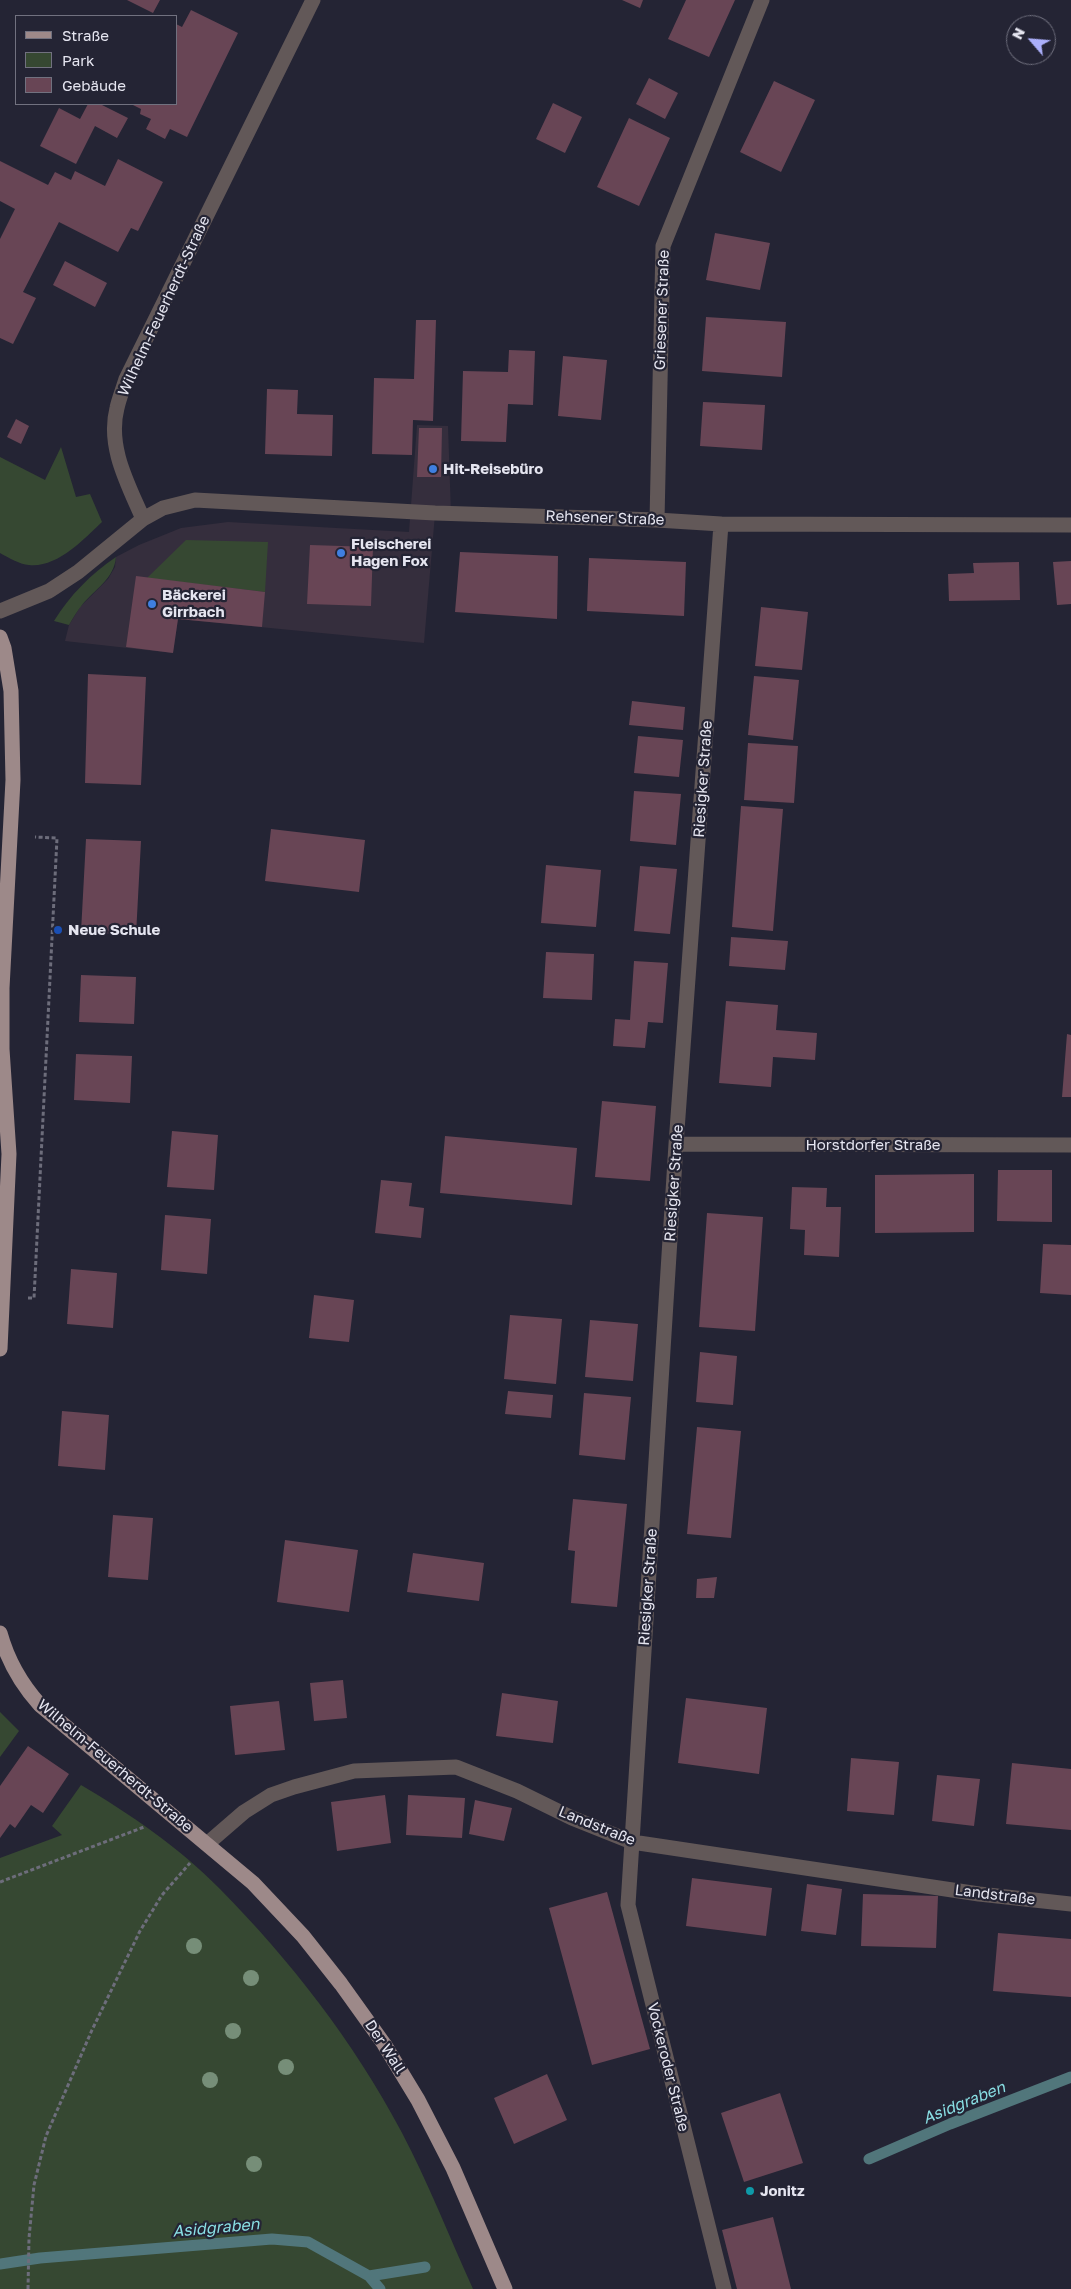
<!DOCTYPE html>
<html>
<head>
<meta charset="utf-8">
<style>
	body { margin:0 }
	#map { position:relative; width:1071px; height:2289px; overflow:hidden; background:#242434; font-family:"Golos Text",sans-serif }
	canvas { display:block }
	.legend { position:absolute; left:15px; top:15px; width:162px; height:90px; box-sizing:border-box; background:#242434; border:1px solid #71717f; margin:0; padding:6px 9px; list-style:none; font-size:15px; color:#e5e5f0 }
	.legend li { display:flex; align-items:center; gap:10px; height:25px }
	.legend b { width:25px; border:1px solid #71717f }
	.north { position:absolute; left:1006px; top:15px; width:50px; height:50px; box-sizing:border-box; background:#242434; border:1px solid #71717f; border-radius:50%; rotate:297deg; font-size:14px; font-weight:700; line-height:20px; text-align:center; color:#e5e5f0 }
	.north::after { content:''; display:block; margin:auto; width:18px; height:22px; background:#abaffb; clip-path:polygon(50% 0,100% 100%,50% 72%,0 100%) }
</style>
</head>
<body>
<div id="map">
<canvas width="1071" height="2289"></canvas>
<ul class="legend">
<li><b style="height:6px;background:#9d8989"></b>Straße</li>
<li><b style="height:14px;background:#364832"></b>Park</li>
<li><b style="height:14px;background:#684555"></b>Gebäude</li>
</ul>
<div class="north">N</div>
</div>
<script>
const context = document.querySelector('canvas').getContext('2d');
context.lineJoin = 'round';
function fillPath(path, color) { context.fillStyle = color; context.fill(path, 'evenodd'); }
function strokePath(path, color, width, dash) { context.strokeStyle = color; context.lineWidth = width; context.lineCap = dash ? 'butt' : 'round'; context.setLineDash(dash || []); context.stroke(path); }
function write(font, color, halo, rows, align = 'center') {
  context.font = font + ' "Golos Text",sans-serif'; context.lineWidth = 4.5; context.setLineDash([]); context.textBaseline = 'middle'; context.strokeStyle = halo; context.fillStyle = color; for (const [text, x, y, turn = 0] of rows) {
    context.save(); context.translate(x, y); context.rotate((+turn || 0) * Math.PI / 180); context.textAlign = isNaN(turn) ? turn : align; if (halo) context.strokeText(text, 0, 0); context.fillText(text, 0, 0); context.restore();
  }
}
const commercial = new Path2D(`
	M417 425 448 426 451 514H435L424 643 178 619 173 653 65 641 69 625 80 607 108 579 115 567 116 557 139 545 181 528 228 522 409 532Z`);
const green = new Path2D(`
	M61 447 76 497 90 494 102 522C83 540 57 568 29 565 19 564 9 558 0 553V457L45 480Z
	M186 540 268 542 265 592 147 578Z
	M116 557C114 579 95 589 82 605 77 611 73 618 69 625L54 621C70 595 91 574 116 557Z
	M0 1712 19 1731 0 1757Z
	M81 1785C130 1814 180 1848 220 1889 290 1960 354 2042 401 2131 428 2182 449 2236 473 2289H0V1858L62 1835 52 1826Z`);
const stream = new Path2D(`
	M869 2159 950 2124 1071 2077
	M0 2264 40 2258 272 2239 308 2242 369 2276 425 2267
	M369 2276 380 2289`);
const building = new Path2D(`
	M127 0H160L153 13Z
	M622 0H643L640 8Z
	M686 0H735L709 57 668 39Z
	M191 10 238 33 187 137 170 129 165 139 146 129 151 119 140 114 141 109 131 104H176V24L182 27Z
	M649 78 678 93 665 119 636 104Z
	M774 81 815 100 781 172 740 152Z
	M553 103 582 117 565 153 536 139Z
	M88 104H100L128 118 117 138 95 126 76 164 40 146 59 108 80 119Z
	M629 118 670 138 639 206 597 187Z
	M118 159 163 182 138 231 131 228 118 252 59 222 23 292 36 298 13 344 0 338V239L15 209 0 201V161L48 185 55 172 71 180 75 171 105 186Z
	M715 233 770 243 760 290 706 280Z
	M65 261 107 283 95 307 53 285Z
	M706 317 786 322 782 377 702 371Z
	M416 320H436L433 421 413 420 412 455 372 454 374 378 414 379Z
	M509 350 535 351 533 405 508 404 506 442 461 441 463 371 508 372Z
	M563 356 607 360 601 420 558 416Z
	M267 389 298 390 297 414 333 415 332 456 265 454Z
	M703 402 765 405 762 450 700 446Z
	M16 419 29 426 21 444 7 437Z
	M419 428H442L441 477H417Z
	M310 545 373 547 371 606 307 604Z
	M460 552 558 556 557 619 455 612Z
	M589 558 686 562 684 616 587 611Z
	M1071 561V604L1057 605 1053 562Z
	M1019 562 1020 600 949 601 948 574 974 573 973 563Z
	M136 576 265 592 262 627 178 619 173 653 126 647Z
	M761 607 808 612 802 670 755 666Z
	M88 674 146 677 141 785 85 783Z
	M754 676 799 680 793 740 748 735Z
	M632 701 685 707 683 730 629 725Z
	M638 736 683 740 679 777 634 773Z
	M748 743 798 746 794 803 744 800Z
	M634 791 681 794 676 845 630 841Z
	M741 806 783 809 773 931 732 927Z
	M271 829 365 840 359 892 265 881Z
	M86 839 141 841 136 935 81 932Z
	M546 865 601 870 596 927 541 923Z
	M640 866 677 869 670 934 634 931Z
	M731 937 788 941 785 970 729 966Z
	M546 952 594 954 592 1000 543 998Z
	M634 961 668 963 663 1023 648 1022 645 1048 613 1046 615 1019 630 1020Z
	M81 975 136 977 134 1024 79 1022Z
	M726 1001 778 1005 776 1030 817 1033 815 1060 773 1057 771 1087 719 1083Z
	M1067 1034 1071 1035V1097H1062Z
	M76 1054 132 1056 130 1103 74 1100Z
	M602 1101 656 1106 650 1181 595 1177Z
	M172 1131 218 1135 214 1190 167 1187Z
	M445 1136 577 1148 572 1205 440 1193Z
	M998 1170H1052V1222L997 1221Z
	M974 1174V1232L875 1233V1175Z
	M381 1180 412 1183 409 1206 424 1208 421 1238 375 1233Z
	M792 1187 827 1188 826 1207H841L839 1257 804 1255 805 1230 790 1229Z
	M707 1213 763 1217 755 1331 699 1327Z
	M165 1215 211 1219 207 1274 161 1270Z
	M1043 1244 1071 1245V1295L1040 1293Z
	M71 1269 117 1273 113 1328 67 1324Z
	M314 1295 354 1300 349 1342 309 1338Z
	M510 1315 562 1319 556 1384 504 1379Z
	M590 1320 638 1324 633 1381 585 1377Z
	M700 1352 737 1356 733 1405 696 1402Z
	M508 1391 553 1395 551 1418 505 1414Z
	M584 1393 631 1397 625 1460 579 1455Z
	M62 1411 109 1415 105 1470 58 1466Z
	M697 1427 741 1431 731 1538 687 1534Z
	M573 1499 627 1504 617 1607 571 1603 575 1551 568 1550Z
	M113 1515 153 1518 148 1580 108 1577Z
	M285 1540 358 1550 349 1612 277 1602Z
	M413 1553 484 1563 479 1601 407 1592Z
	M717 1577 714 1598H696L697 1579Z
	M343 1680 347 1718 314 1721 310 1683Z
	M502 1693 558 1701 553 1743 496 1736Z
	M686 1698 767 1708 759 1774 678 1763Z
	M279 1701 285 1750 235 1755 230 1706Z
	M28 1746 69 1774 43 1813 31 1805 15 1828 10 1824 0 1838V1786Z
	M851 1758 899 1762 894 1815 847 1811Z
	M1012 1763 1071 1769V1830L1006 1824Z
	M937 1775 980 1779 974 1826 932 1821Z
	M385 1795 391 1843 337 1851 331 1802Z
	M408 1795 465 1798 462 1838 406 1835Z
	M475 1800 512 1808 504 1841 469 1834Z
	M692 1878 772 1888 766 1936 686 1926Z
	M807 1884 842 1889 836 1935 801 1931Z
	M607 1892 650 2049 592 2065 549 1908Z
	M863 1894 938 1896 936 1948 861 1946Z
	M998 1933 1071 1939V1997L993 1991Z
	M547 2074 567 2120 514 2144 494 2098Z
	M780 2093 803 2163 744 2182 721 2113Z
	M773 2217 791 2289H737L722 2230Z`);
const path = new Path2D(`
	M28 1298H34L57 838 35 837
	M0 1882 144 1827
	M28 2289 29 2238 34 2185 46 2136 92 2030 140 1931 162 1895 190 1863`);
const minor = new Path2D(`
	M143 519C128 484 107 447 117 408 119 399 123 389 126 379L313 0
	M657 520 663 246 762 0
	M721 524 676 1144 628 1905 724 2289
	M0 611 49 591 78 572 143 519 163 508 195 500 435 513 657 520 721 524 1071 525
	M676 1144 1071 1145
	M207 1844 244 1812 271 1795 294 1787 354 1771 456 1767 517 1791 572 1818 632 1842 979 1894 1071 1904`);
const major = new Path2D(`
	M0 637 4 648 11 691 13 780 2 988V1049L9 1154 0 1349
	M0 1633C8 1662 21 1684 40 1705L253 1883 303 1936 341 1984 384 2044 418 2100 453 2168 505 2289`);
const trees = [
	[194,1946],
	[251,1978],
	[233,2031],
	[286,2067],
	[210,2080],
	[254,2164]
];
const markers = [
	[433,469,5,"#3f7fe0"],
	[341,553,5,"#3f7fe0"],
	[152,604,5,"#3f7fe0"],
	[58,930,5,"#1a4fb4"],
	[750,2191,5,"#0f9aa8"]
];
const streetNames = [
	["Wilhelm-Feuerherdt-Straße",164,306,-65],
	["Griesener Straße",662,310,-88],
	["Rehsener Straße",605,518,2],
	["Riesigker Straße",703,779,-86],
	["Horstdorfer Straße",873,1145],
	["Riesigker Straße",674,1183,-86],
	["Riesigker Straße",648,1587,-86],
	["Wilhelm-Feuerherdt-Straße",115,1766,40],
	["Landstraße",597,1826,22],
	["Landstraße",995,1895,7],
	["Der Wall",385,2047,57],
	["Vockeroder Straße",668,2067,76]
];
const poiNames = [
	["Hit-Reisebüro",443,469],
	["Fleischerei",351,544],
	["Hagen Fox",351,561],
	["Bäckerei",162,595],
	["Girrbach",162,612],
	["Neue Schule",68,930],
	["Jonitz",760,2191]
];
const waterNames = [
	["Asidgraben",964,2103,-22],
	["Asidgraben",216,2228,-5]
];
fillPath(commercial, '#352e3d');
fillPath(green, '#364832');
strokePath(stream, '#51767b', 11);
fillPath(building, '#684555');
strokePath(path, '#6d6d7b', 3, [4, 2.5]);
strokePath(minor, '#625858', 15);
strokePath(major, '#9d8989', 15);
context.fillStyle = '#768e78';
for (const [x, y] of trees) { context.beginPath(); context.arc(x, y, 8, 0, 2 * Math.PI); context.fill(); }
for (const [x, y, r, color] of markers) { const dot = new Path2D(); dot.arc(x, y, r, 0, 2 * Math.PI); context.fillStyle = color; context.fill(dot); strokePath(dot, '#242434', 2); }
write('15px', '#e5e5f0', '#242434', streetNames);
write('bold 15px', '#e5e5f0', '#242434', poiNames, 'left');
write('italic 16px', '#89dfe4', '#242434', waterNames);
</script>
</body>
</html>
